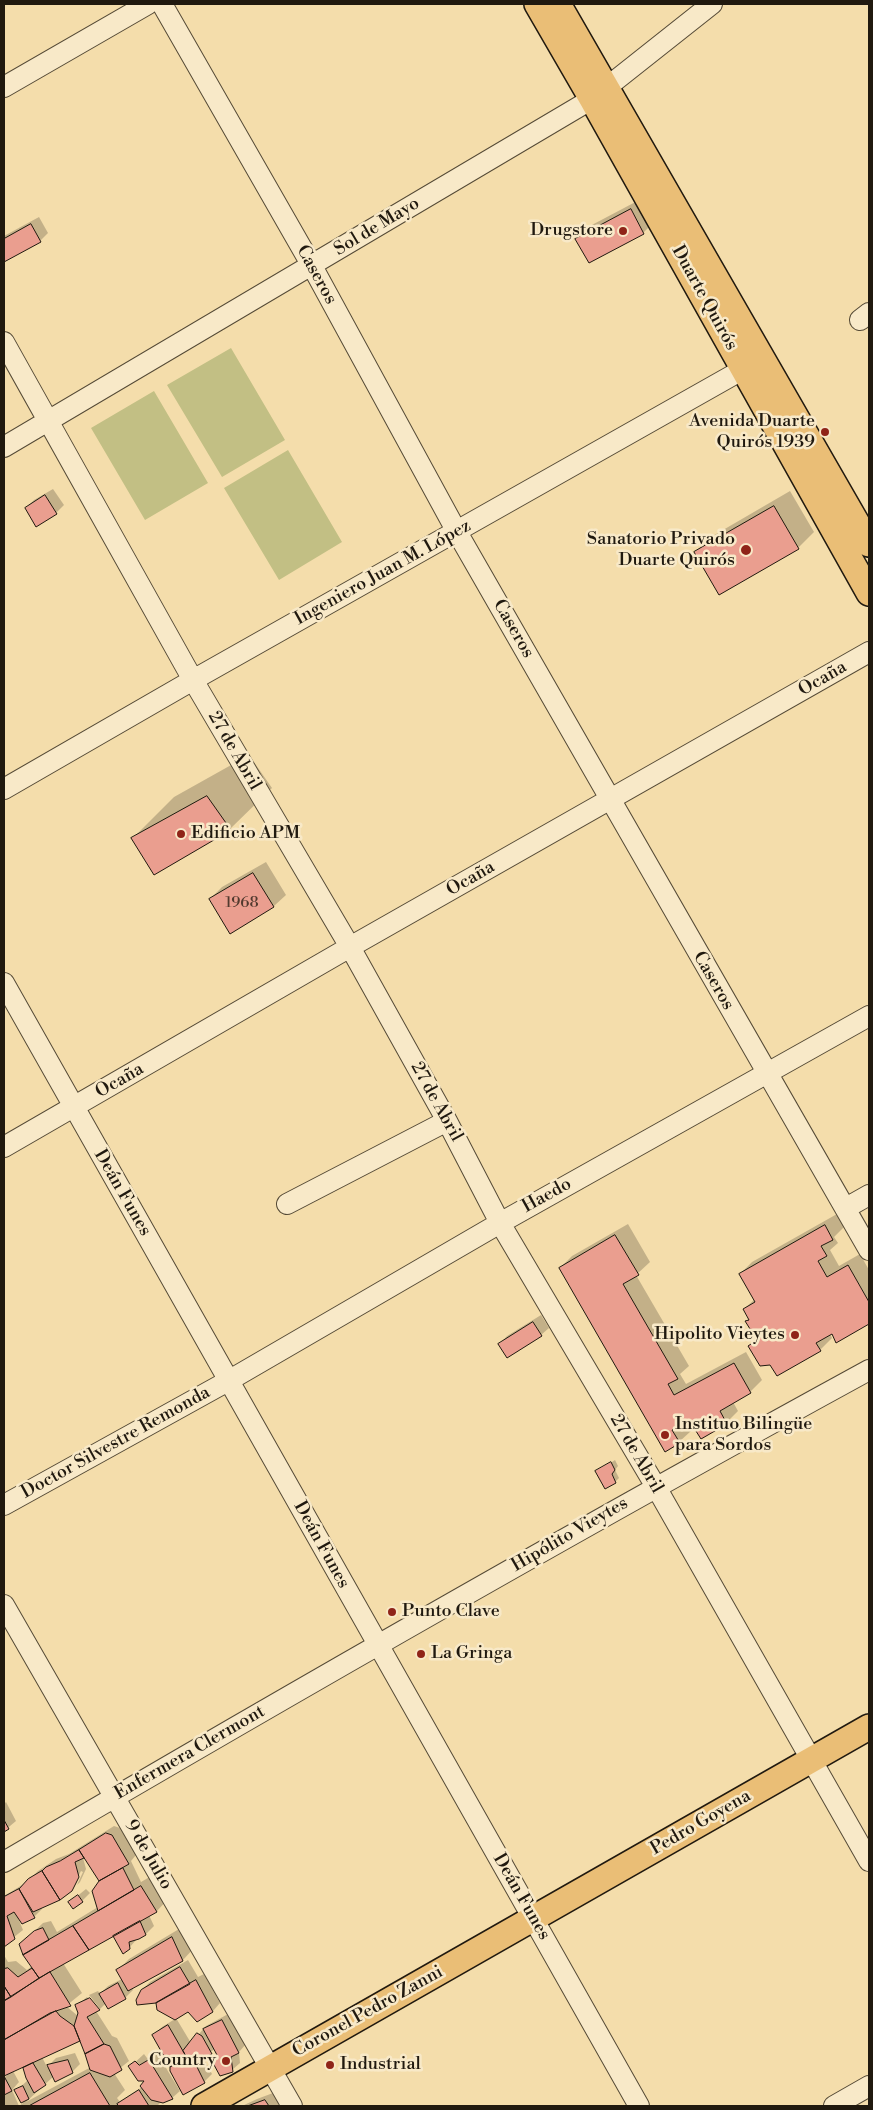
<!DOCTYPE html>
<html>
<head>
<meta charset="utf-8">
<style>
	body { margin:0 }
	#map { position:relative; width:873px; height:2110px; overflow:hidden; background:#f4ddab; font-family:"Libre Bodoni",serif }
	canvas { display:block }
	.frame { position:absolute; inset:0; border:5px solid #20190f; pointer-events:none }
</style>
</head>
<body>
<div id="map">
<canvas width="873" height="2110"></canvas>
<div class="frame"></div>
</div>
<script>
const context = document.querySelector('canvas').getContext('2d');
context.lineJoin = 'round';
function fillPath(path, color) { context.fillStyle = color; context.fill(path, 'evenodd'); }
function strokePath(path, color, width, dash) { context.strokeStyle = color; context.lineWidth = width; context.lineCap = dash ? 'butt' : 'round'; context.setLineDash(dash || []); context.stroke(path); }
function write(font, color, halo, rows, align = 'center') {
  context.font = font + ' "Libre Bodoni",serif'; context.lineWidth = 5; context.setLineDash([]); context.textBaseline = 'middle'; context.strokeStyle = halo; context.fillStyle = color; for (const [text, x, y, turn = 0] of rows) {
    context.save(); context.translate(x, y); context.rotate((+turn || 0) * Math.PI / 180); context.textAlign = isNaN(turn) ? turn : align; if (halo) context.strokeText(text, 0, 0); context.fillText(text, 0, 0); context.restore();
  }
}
const green = new Path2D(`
	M231 348 285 440 222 477 167 385Z
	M154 391 208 483 145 520 91 428Z
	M288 450 342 542 279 580 224 488Z`);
const shadow = new Path2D(`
	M643 198 655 221 643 233 576 239 588 227Z
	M39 217 48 233 40 241 4 261V236Z
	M53 489 64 505 56 513 26 508 34 500Z
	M790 491 814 532 798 548 695 552 711 537Z
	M249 755 272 788 230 829 154 873 133 838 174 797Z
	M266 862 286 895 274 906 231 932 210 899 222 887Z
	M837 1214 844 1227 834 1237 838 1243 830 1250 839 1266 860 1254 869 1270V1323L837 1341 832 1332 830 1334 832 1338 820 1350 771 1363 750 1346 757 1338 747 1321 750 1318 744 1309 755 1299 740 1274 752 1262Z
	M628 1224 650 1262 636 1275 689 1366 680 1374 686 1384 746 1352 762 1380 750 1392 733 1402 738 1411 726 1423 690 1418 685 1421 691 1431 679 1442 560 1268 572 1256Z
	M541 1315 549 1328 541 1335 500 1344 507 1336Z
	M615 1460 618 1466 615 1470 619 1478 615 1482 597 1472Z
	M6 1802 16 1821 4 1831V1804Z
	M114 1826 120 1828 136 1855 131 1861 141 1882 153 1875 168 1899 157 1911 149 1915 154 1926 146 1934 137 1939 129 1948 114 1935 63 1963 82 1993 66 2006 78 2016 76 2006 87 1997 97 2009H99L96 2011 112 2036 117 2038 129 2061 114 2073 125 2090 117 2098 120 2102 142 2087 146 2080 130 2067 144 2054 147 2058 157 2053 180 2091 172 2098 158 2101 160 2103 157 2106H19L23 2103 16 2091 28 2080 24 2066 13 2071 19 2082 12 2090 19 2106H4V2078L7 2075H4V1955L8 1962 16 1961 27 1970 32 1966 21 1944 43 1923 51 1921 57 1932 98 1907 100 1881 82 1854 86 1869 80 1882 77 1885 83 1872 81 1871 72 1889 41 1907 42 1909 34 1917 18 1918 23 1930 4 1945V1896L27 1882 38 1871 56 1859 69 1854ZM81 2039 91 2067 26 2102 54 2076 72 2072 80 2064 75 2053 56 2058 47 2067 42 2057Z
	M86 1889 90 1893 82 1901 70 1902Z
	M184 1926 194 1948 183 1960 132 1988 133 1990 125 1998 106 2003 100 2009 89 1995 98 1991 100 1994 108 1986 122 1979 117 1971 129 1959Z
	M188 1960 198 1977 204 1974 220 2003 213 2011 197 2020 188 2011 176 2018 191 2043 206 2026 230 2013 246 2044 239 2052 240 2063 232 2070 215 2049 203 2057 212 2074 204 2082 154 2035 162 2027 175 2019 142 1990 150 1982Z
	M273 2093 281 2106H242L257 2099Z`);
const building = new Path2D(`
	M631 209 644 234 589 263 575 239Z
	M31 224 41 242 4 262V239Z
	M45 495 57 514 36 527 25 508Z
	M774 506 799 549 719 595 694 552Z
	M207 796 231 830 154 875 131 838Z
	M253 873 274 907 230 934 209 899Z
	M825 1225 833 1240 821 1246 827 1256 818 1261 827 1277 848 1265 869 1302V1324L836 1343 832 1334 816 1343 821 1351 777 1376 770 1365 760 1366 748 1346 757 1340 745 1321 749 1320 743 1309 755 1302 739 1274Z
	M615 1235 639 1275 623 1284 678 1379 668 1384 674 1395 734 1363 751 1393 720 1411 727 1424 701 1439 689 1420 672 1430 680 1443 665 1452 559 1268Z
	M533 1322 542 1336 507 1358 498 1344Z
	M611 1462 615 1470 612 1474 616 1483 605 1489 595 1471Z
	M4 1820 9 1829 4 1832Z
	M106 1833 112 1835 129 1864 99 1881 79 1850Z
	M79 1850 84 1858 75 1862 79 1877 72 1891 60 1900 42 1871 46 1867 60 1861Z
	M123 1868 134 1890 98 1911 92 1891 99 1881Z
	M42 1871 60 1900 33 1912 19 1889 28 1879Z
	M141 1886 157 1912 89 1950 73 1926Z
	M19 1889 35 1918 22 1924 14 1912 7 1916 15 1939 4 1947V1897Z
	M78 1895 83 1902 73 1909 68 1902Z
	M140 1921 146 1935 139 1939 129 1942 130 1949 123 1954 113 1936Z
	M73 1926 89 1950 39 1978 23 1955Z
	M43 1928 49 1940 23 1955 19 1944 34 1931Z
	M172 1937 183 1961 128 1991 116 1970Z
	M180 1967 190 1984 156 2003 137 2005 136 2000 141 1990Z
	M8 1968 18 1977 32 1968 39 1978 11 1997 4 1986V1969Z
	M50 1972 71 2006 50 2013 4 2040V2001Z
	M196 1980 213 2012 197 2022 188 2012 175 2020 157 2010 156 2003Z
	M118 1983 126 1999 108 2009 99 1994Z
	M4 1986 11 1997 4 2001Z
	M90 1998 100 2010 87 2017 104 2044 85 2054 74 2026 78 2013 75 2005Z
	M56 2011 60 2016 74 2026 80 2041 4 2076V2040Z
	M222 2020 239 2053 231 2057 233 2072 220 2076 213 2063 217 2055 203 2029Z
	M168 2025 187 2058 170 2067 152 2035Z
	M197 2033 202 2036 212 2054 195 2063 187 2058 183 2051Z
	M104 2044 110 2046 122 2070 110 2077 90 2070 85 2054Z
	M187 2058 195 2063 205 2083 183 2095 170 2071V2067Z
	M68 2060 73 2073 55 2082 47 2065Z
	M149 2060 173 2099 163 2103 151 2100 140 2086 144 2081H138L128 2066 135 2061 139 2065Z
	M33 2063 46 2085 34 2093 26 2078 23 2068Z
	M90 2073 110 2106H29Z
	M5 2078 12 2091 4 2095V2079Z
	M23 2086 29 2099 21 2103 14 2090Z
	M139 2090 149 2106H119L117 2104Z
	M265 2100 269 2106H248Z`);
const minor = new Path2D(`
	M162 4 312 266 457 532 869 1250
	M4 87 148 4
	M860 320 869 313
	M4 342 193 680 350 947 447 1121 500 1223 656 1487 869 1861
	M4 447 592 99 712 4
	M4 789 193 680 756 362
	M4 983 639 2106
	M4 1147 350 947 869 652
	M287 1204 447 1121
	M846 1208 869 1195
	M4 1505 228 1381 500 1223 869 1016
	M4 1605 292 2106
	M4 1862C290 1694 578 1529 869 1370
	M834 2106 869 2086`);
const major = new Path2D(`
	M537 4 592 99 869 593
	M558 4 869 544
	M204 2106 869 1727`);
const markers = [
	[623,231,5,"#8f2418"],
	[825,432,5,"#8f2418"],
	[746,550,6,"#8f2418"],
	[181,834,5,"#8f2418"],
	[795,1335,5,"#8f2418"],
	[665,1435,5,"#8f2418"],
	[392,1612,5,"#8f2418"],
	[421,1654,5,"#8f2418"],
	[226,2061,5,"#8f2418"],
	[330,2065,5,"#8f2418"]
];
const numberNames = [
	["1968",242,903]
];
const streetNames = [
	["Sol de Mayo",377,227,-31],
	["Caseros",316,275,61],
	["Duarte Quirós",704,298,61],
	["Ingeniero Juan M. López",383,573,-29],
	["Caseros",513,629,60],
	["Ocaña",823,679,-30],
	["27 de Abril",234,751,60],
	["Ocaña",471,879,-30],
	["Caseros",713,981,60],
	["Ocaña",120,1081,-30],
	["27 de Abril",436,1102,61],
	["Deán Funes",122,1193,60],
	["Haedo",547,1196,-29],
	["Doctor Silvestre Remonda",116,1443,-29],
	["27 de Abril",636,1454,60],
	["Hipólito Vieytes",570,1535,-30],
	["Deán Funes",321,1545,61],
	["Enfermera Clermont",190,1753,-30],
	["Pedro Goyena",701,1823,-30],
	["9 de Julio",148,1855,60],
	["Deán Funes",521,1897,60],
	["Coronel Pedro Zanni",368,2012,-29]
];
const poiNames = [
	["Drugstore",613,231],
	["Avenida Duarte",815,422],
	["Quirós 1939",815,443],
	["Sanatorio Privado",735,540],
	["Duarte Quirós",735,561],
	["Edificio APM",191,834,"left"],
	["Hipolito Vieytes",785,1335],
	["Instituo Bilingüe",675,1425,"left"],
	["para Sordos",675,1446,"left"],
	["Punto Clave",402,1612,"left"],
	["La Gringa",431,1654,"left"],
	["Country",216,2061],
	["Industrial",340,2065,"left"]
];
fillPath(green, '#c2bf84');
fillPath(shadow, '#0003');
fillPath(building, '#ea9e8f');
strokePath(building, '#20190f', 1);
strokePath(minor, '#554a36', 22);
strokePath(major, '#20190f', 28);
strokePath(minor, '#f8e9c8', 20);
strokePath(major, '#eabe76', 25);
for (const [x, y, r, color] of markers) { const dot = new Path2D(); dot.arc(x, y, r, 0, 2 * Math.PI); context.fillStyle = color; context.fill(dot); strokePath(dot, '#f8e9c8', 2); }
write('15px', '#523a2f', null, numberNames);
write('18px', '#20190f', '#f8e9c8', streetNames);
write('18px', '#20190f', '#f8e9c8', poiNames, 'right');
</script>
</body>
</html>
